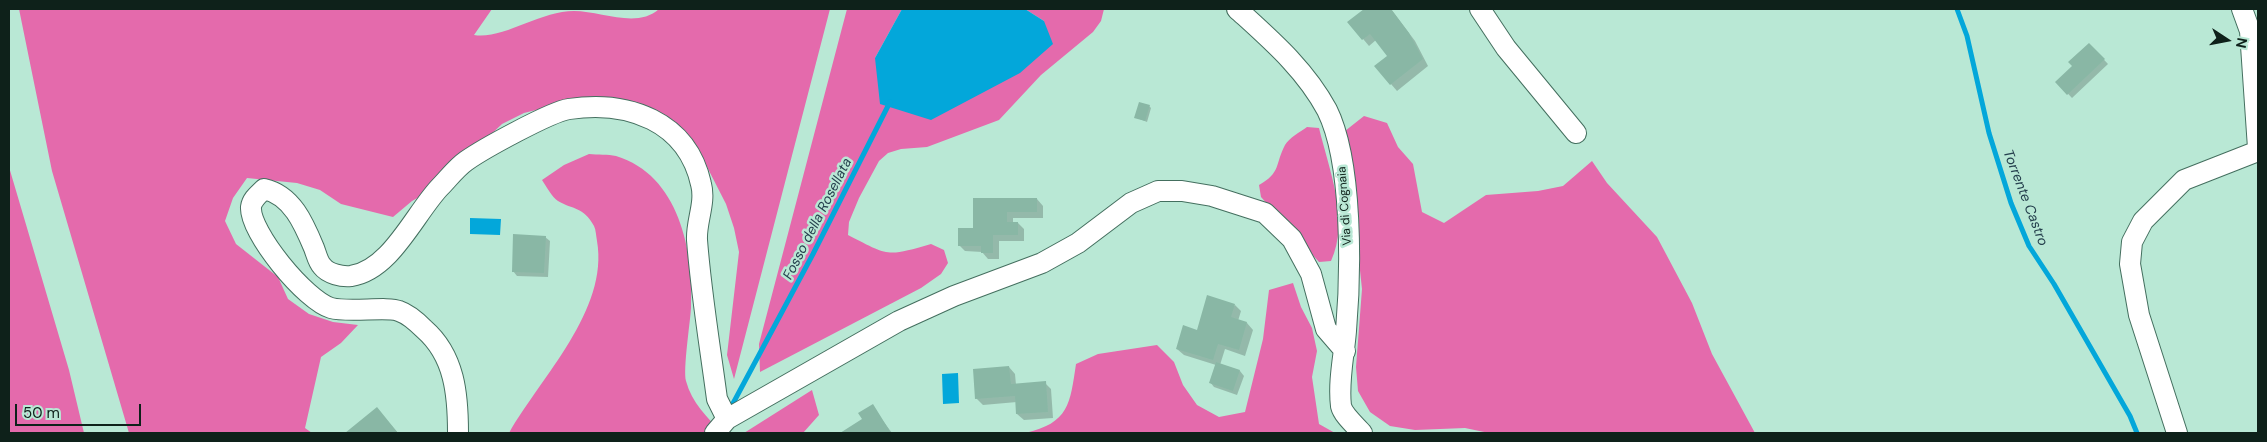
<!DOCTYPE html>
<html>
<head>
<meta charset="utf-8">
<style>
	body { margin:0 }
	#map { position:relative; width:2267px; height:442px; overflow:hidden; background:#b9e8d5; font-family:"DM Sans",sans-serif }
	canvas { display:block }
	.frame { position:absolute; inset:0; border:10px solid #0e211a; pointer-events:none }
	.north { position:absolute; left:2202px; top:15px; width:50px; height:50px; -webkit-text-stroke:4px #b9e8d5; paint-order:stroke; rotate:101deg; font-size:14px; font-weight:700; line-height:20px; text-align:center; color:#0e211a }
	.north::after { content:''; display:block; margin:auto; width:18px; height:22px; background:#0e211a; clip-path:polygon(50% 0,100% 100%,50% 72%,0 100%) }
	.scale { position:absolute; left:15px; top:404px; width:126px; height:22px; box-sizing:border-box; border:2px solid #0e211a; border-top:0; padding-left:6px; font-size:15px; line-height:18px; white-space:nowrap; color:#0e211a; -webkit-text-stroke:4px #b9e8d5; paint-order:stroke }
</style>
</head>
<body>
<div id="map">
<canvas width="2267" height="442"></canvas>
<div class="frame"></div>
<div class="north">N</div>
<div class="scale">50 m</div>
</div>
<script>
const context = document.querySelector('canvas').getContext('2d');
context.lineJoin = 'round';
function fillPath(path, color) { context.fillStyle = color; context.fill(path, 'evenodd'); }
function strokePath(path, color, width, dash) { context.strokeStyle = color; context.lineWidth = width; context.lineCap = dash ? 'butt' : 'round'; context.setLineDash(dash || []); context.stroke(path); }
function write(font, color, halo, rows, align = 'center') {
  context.font = font + ' "DM Sans",sans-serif'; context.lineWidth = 5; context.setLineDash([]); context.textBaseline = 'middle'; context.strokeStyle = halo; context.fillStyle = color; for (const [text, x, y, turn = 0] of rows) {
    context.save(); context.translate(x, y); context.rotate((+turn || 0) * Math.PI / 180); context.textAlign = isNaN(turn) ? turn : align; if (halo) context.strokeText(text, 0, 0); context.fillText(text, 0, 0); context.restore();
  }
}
const forest = new Path2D(`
	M19 9H492L474 35C502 40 540 11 574 11 601 11 637 29 659 9H830L734 379 727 355 739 252 734 228 726 204 703 159 672 121 548 107 524 113 502 124 432 190 412 201 393 217 341 204 320 190 297 183 247 178 233 198 225 221 236 244 278 277 288 299 309 314 333 322 358 325 341 343 321 357 305 428 312 433H129L52 171Z
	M847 9H902L875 58 1044 21 1025 9H1104L1101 21 1093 32 1041 75 999 120 927 147 901 149 888 153 879 161 859 198 849 222 848 235C889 256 886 257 931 244L944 250 948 263 941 274 921 288 760 372 759 344Z
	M1364 116 1387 123 1398 147 1413 164 1422 212 1444 223 1486 195 1538 191 1563 186 1592 161 1607 183 1657 237 1692 303 1712 354 1755 433H1489L1465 428 1415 430 1390 426 1370 412 1358 391 1356 367 1362 289 1345 131Z
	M1307 127 1319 128C1329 170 1350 220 1331 261L1319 262 1261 197 1259 185C1281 173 1275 164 1285 145 1289 138 1300 132 1307 127Z
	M589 154C598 155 608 154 616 156 679 175 694 251 691 308 690 324 683 369 686 381 692 403 707 417 722 433H509C541 377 609 310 597 241 596 236 596 230 594 226 583 206 573 210 558 201 552 197 546 186 542 180L564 165Z
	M9 167 69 370 84 433H9Z
	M1293 283 1301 307 1312 328 1317 351 1312 377 1319 424 1335 433H1025C1069 423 1070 404 1076 364L1098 354 1157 345 1174 362 1183 385 1197 405 1219 417 1245 412 1263 339 1269 290Z
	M812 390 819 415 803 433H744Z`);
const water = new Path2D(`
	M902 9H1025L1044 21 1053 44 1020 73 931 120 880 104 875 58Z
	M470 218 501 219 500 235 470 234Z
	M958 373 959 403 943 404 942 374Z`);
const shadow = new Path2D(`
	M1366 9H1391L1415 41 1428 66 1397 91 1391 84 1389 56 1376 40 1369 46 1349 22Z
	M2089 44 2108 64 2072 98 2057 82 2073 66Z
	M1149 106 1151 108 1147 122 1135 117Z
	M974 199H1037L1043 206V218H1013V223H1018L1024 229V241H999V259H988L982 252 965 251 959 245 974 229Z
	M545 237 550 241 548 277 517 276 513 271Z
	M1235 305 1241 311 1238 321 1247 323 1253 330 1245 356 1225 349 1220 365 1240 371 1244 376 1237 395 1214 387 1210 382 1216 365 1184 355 1177 349Z
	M1009 367 1015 374 1016 385 1045 383 1051 389 1053 418 1024 420 1017 414V402L983 405 976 398Z
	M872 406 892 433H842L864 419Z
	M377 409 398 433H347Z`);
const stream = new Path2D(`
	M1957 9 1967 36 1989 133 2011 203 2029 246 2054 284 2130 416 2137 433
	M730 409 813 254 890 102`);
const building = new Path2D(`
	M1364 9H1391L1409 33 1423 59 1390 85 1374 66 1387 56 1370 34 1362 40 1347 22Z
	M2089 43 2105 59 2067 95 2055 82 2072 66 2068 62Z
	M1139 102 1150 105 1145 121 1134 118Z
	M973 198H1037V212H1007V222H1018V235H993V253H981V246H958V228H973Z
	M513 234 546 236 544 273 512 272Z
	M1207 295 1235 304 1231 317 1247 322 1239 350 1218 344 1213 360 1176 349 1183 325 1197 330Z
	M1216 362 1240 370 1233 391 1209 383Z
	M1009 366 1011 384 1046 381 1048 412 1016 414 1015 396 975 399 973 369Z
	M873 404 891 433H840L862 419 858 413Z
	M377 407 398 433H345Z`);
const minor = new Path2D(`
	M1237 9C1271 40 1305 69 1327 110 1353 162 1351 273 1346 331 1344 356 1338 381 1341 406 1343 415 1356 426 1362 433
	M1480 9 1506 48 1576 133
	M2242 9 2250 31 2258 148
	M458 433C458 395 455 356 424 329 417 322 408 314 399 311 387 306 349 313 331 308 306 301 249 232 251 207 252 199 259 194 264 189 292 195 304 224 314 248 316 253 318 262 322 266 328 274 342 277 351 276 391 270 415 213 440 187 448 179 456 168 466 161 483 149 550 112 569 109 628 100 687 121 701 184 706 203 696 221 697 240 701 293 710 346 717 399L727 419
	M715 433 727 419 899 321 954 296 1042 263 1078 243 1131 203 1158 191H1182L1212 196 1265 213 1292 239 1311 274 1326 329 1345 351
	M2177 433 2139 315 2130 264 2132 242 2143 221 2184 180 2258 151`);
const streetNames = [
	["Via di Cognaia",1345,206,-94]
];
const waterNames = [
	["Torrente Castro",2025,198,69],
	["Fosso della Rosellata",818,219,-63]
];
fillPath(forest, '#e46aac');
fillPath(water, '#03a7da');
fillPath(shadow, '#0003');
strokePath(stream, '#03a7da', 5);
fillPath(building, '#89b7a5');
strokePath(minor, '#446f5f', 22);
strokePath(minor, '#fff', 20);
write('12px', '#0e211a', '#b9e8d5', streetNames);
write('italic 14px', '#26414e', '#b9e8d5', waterNames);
</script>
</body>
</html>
